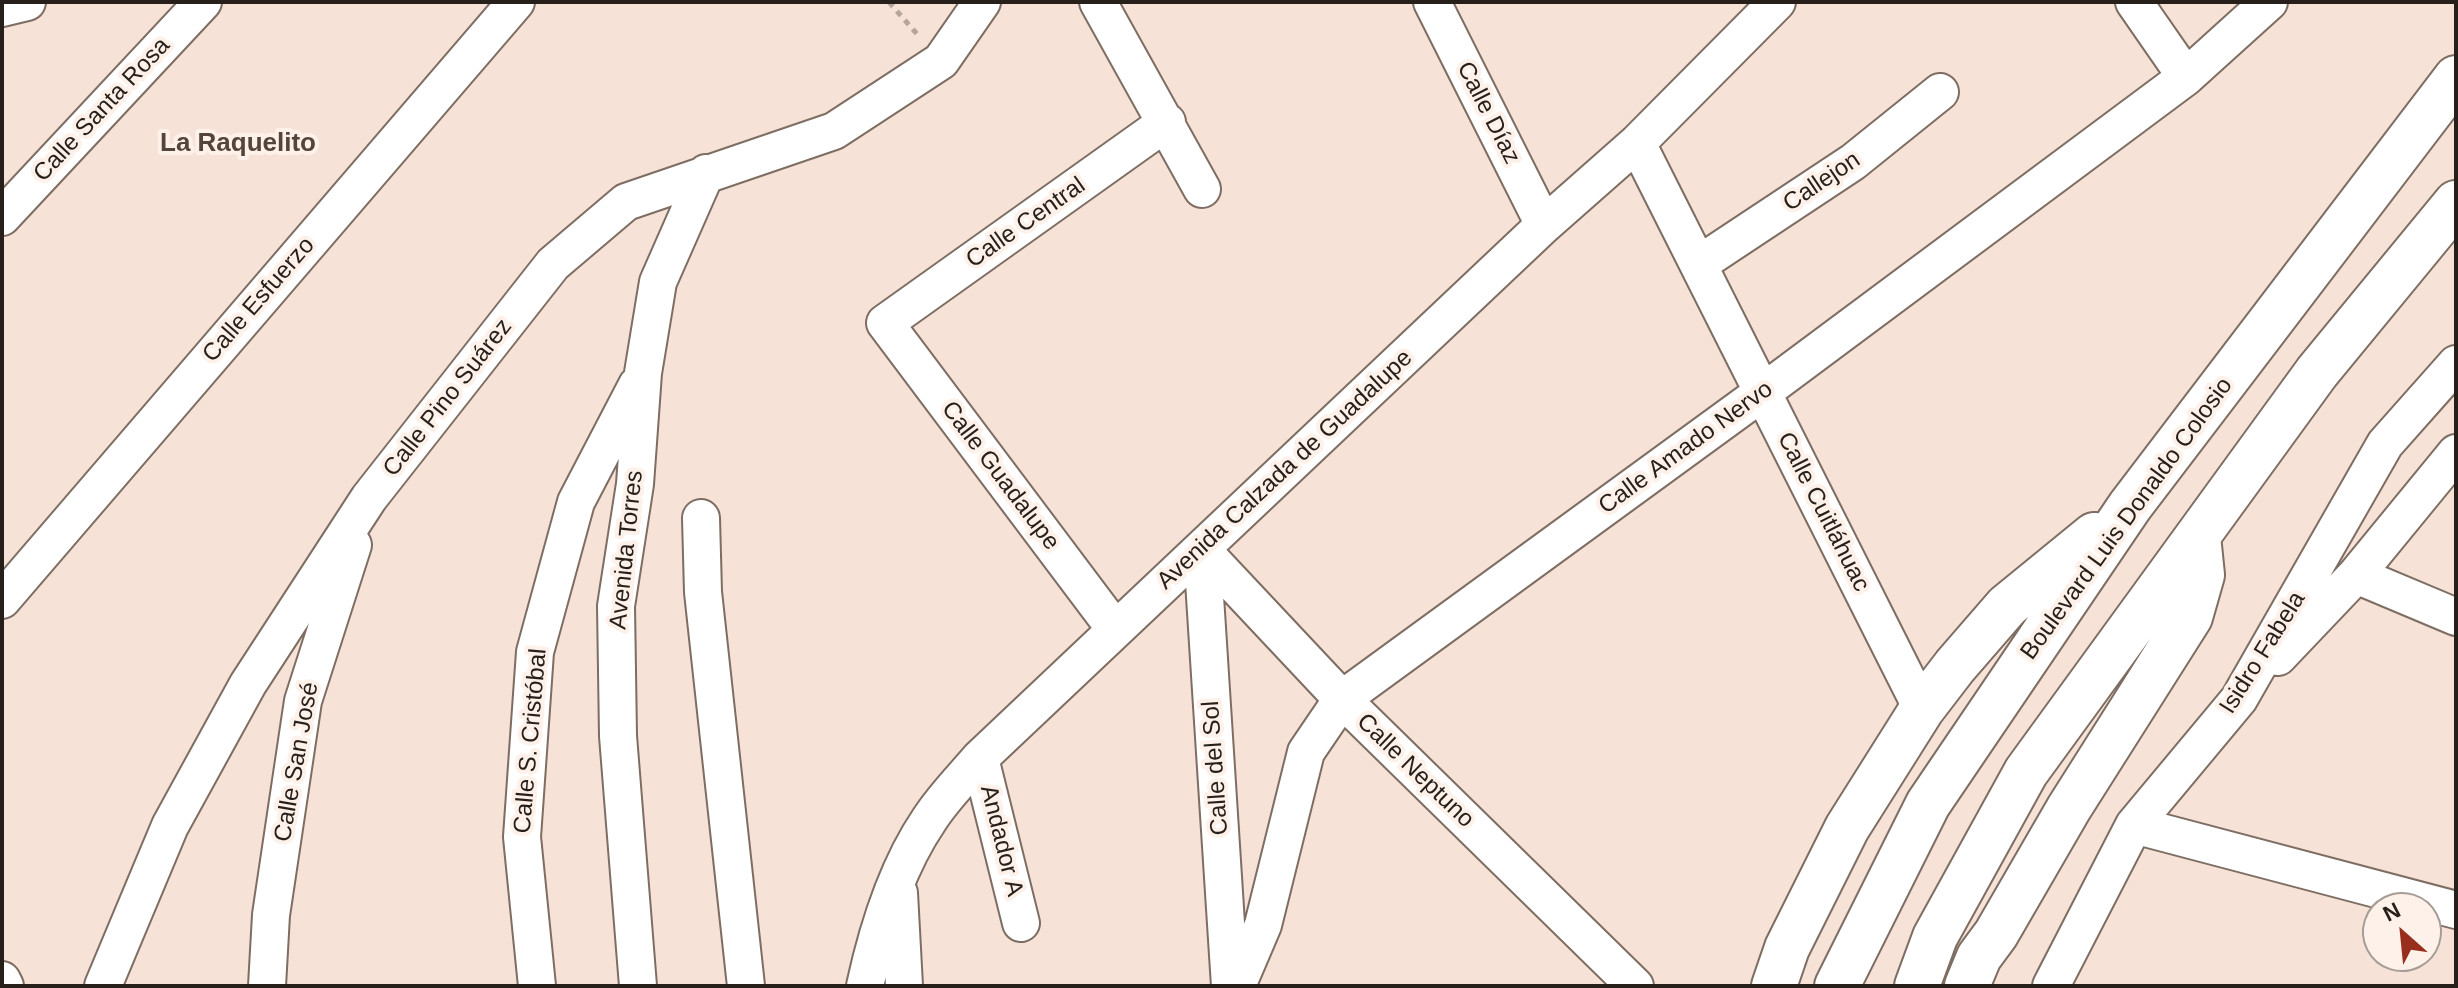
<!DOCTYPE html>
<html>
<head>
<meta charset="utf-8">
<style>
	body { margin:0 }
	#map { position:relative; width:2458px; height:988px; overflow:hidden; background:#f6e2d6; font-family:Arial,sans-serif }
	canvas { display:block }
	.frame { position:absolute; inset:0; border:4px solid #261f1a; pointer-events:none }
	.north { position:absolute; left:2362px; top:892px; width:80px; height:80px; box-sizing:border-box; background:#fdf1ea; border:2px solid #a79d97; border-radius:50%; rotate:333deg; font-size:22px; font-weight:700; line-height:32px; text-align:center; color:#261f1a }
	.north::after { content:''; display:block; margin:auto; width:28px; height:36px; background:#982f1d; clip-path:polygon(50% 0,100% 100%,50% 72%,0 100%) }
</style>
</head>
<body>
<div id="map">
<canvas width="2458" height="988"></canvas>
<div class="frame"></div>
<div class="north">N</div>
</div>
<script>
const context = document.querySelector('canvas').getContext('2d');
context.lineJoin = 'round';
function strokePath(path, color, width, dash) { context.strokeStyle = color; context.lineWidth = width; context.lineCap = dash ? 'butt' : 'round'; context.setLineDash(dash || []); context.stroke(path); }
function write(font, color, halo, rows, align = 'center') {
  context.font = font + ' Arial,sans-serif'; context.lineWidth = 8; context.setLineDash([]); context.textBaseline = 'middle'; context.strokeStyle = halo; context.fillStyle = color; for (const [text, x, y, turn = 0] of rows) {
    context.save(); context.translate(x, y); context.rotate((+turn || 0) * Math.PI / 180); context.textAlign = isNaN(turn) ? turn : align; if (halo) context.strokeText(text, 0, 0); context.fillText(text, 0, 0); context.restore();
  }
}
const path = new Path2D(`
	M889 2 917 34`);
const minor = new Path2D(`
	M1098 2 1202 189
	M1432 2 1544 225
	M2134 2 2186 77
	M2 8 27 2
	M1637 143 1922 709
	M2 217 203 2
	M1699 264 1853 162 1940 92
	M701 518 703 592 746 986
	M1202 550 1342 699 1635 986
	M1202 550 1230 986
	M2356 575 2456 617
	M2 600 516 2
	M1115 629 885 323 1167 122
	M2278 657 2356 575 2456 453
	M980 758 1021 923
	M2134 825 2456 910
	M899 893 904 986
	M2 980 5 986
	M103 986 170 826 248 684 369 498 553 264 626 202 834 131 941 61 982 2
	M267 986 271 915 303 701 353 545
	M537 986 522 837 535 652 576 502 637 385
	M638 986 618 736 616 606 635 484 643 373 658 282 706 173
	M865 986C877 931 897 867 929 820 943 798 963 778 980 758L1544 225 1637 143 1777 2
	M1237 986 1263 925 1306 752 1342 699 1763 392 2186 77 2269 2
	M2051 986 2134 825 2239 699 2385 444 2456 364`);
const highway = new Path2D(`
	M1774 986 1787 948 1847 828 1922 709 1955 666 2007 606 2094 535
	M1837 986 1928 804 2130 506 2456 78
	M1917 986 1935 937 2026 772 2317 372 2456 203
	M1967 986 1979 957 1996 934 2069 808 2190 617 2202 575 2198 536`);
const streetNames = [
	["Calle Santa Rosa",102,110,-47],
	["Calle Díaz",1488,113,63],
	["Callejon",1822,182,-34],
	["Calle Central",1026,223,-35],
	["Calle Esfuerzo",259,300,-49],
	["Calle Pino Suárez",448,398,-52],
	["Calle Amado Nervo",1686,448,-36],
	["Avenida Calzada de Guadalupe",1285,470,-43],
	["Calle Guadalupe",1000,476,53],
	["Calle Cuitláhuac",1823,512,63],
	["Boulevard Luis Donaldo Colosio",2127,519,-54],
	["Avenida Torres",627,550,-84],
	["Isidro Fabela",2263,653,-58],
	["Calle S. Cristóbal",531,741,-85],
	["Calle San José",297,762,-80],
	["Calle del Sol",1216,768,-94],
	["Calle Neptuno",1415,771,44],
	["Andador A",1001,841,76]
];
const neighbourhoodNames = [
	["La Raquelito",238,144]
];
strokePath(minor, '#7e6d62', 40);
strokePath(highway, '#7e6d62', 48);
strokePath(path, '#b5a59b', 5, [6, 6]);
strokePath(minor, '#fff', 36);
strokePath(highway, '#fff', 44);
write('24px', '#261f1a', '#fdf1ea', streetNames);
write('bold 26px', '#54443a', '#fdf1ea', neighbourhoodNames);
</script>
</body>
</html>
